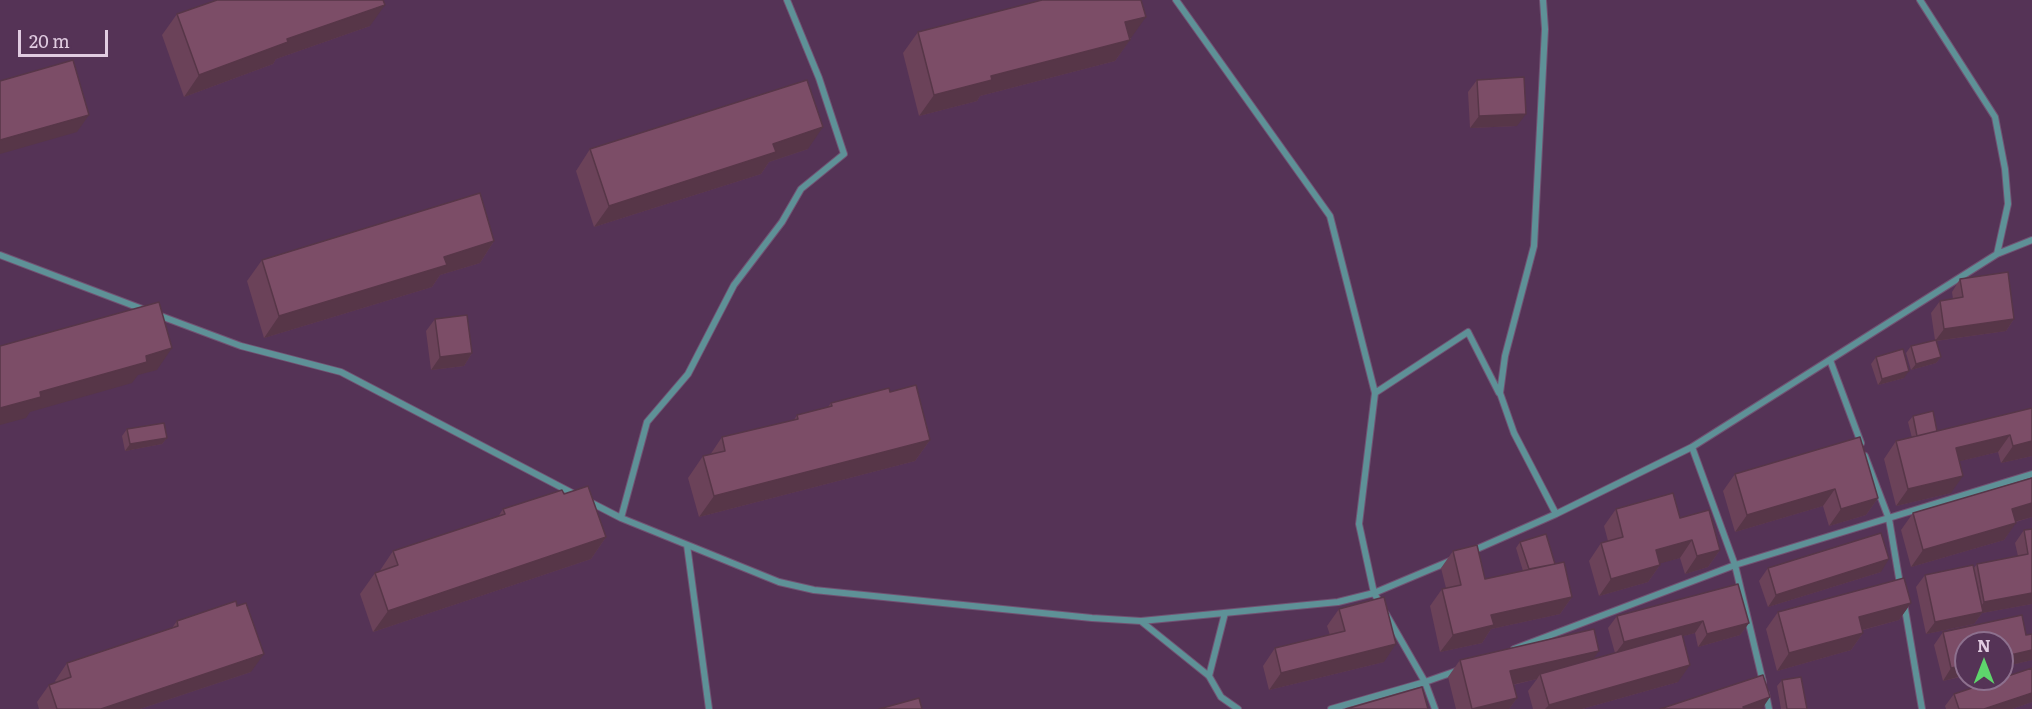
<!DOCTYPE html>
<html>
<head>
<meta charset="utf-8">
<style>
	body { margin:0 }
	#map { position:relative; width:2032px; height:709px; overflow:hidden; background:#553356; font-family:Literata,serif }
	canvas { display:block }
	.north { position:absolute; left:1954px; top:631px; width:60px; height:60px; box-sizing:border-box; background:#553356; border:2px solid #8d708e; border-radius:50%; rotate:0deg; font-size:16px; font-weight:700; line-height:24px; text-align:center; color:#e1cce1 }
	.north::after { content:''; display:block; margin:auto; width:21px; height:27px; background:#5ed56c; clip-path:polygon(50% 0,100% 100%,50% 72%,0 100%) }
	.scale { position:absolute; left:18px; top:30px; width:90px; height:27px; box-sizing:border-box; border:3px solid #e1cce1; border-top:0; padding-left:8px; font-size:18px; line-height:21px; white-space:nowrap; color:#e1cce1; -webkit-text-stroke:4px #553356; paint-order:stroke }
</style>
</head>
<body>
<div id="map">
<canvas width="2032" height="709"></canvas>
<div class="north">N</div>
<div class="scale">20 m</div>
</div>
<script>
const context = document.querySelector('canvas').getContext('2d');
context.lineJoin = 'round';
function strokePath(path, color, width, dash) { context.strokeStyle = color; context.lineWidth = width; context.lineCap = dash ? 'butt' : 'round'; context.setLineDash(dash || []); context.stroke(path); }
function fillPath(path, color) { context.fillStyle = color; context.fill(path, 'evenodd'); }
const minor = new Path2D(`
	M1176 0 1330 216 1375 393 1359 524 1374 593 1381 605
	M1543 0 1545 29 1534 246 1505 356 1500 393 1514 433 1556 514
	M1920 0 1995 117 2005 169 2008 204 1997 254
	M0 255 145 310
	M158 315 241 346 341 372 576 495
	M1830 360 1861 443
	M1375 393 1468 332 1499 393
	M1692 447 1735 565 1763 682
	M1865 456 1889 519 1900 584
	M588 501 621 518 779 582 814 590 1092 618 1141 621 1338 602 1374 593 1450 561
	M621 518 647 422 688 374 734 285 782 222 801 189 844 154 819 78 787 0
	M687 545 709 709
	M1470 552 1556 514 1692 447 1997 254 2032 240
	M1904 603 1922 709
	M1386 614 1425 682 1435 709
	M1142 622 1209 676 1221 697 1238 709
	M1514 649 1735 565 2032 474
	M1209 676 1225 613
	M1766 694 1769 709
	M1331 709 1425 682 1459 670`);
const wall = new Path2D(`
	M177 14 370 26 276 59 273 64 184 97 162 35Z
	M918 32 1131 38 1115 61 980 96 977 101 919 116 903 53Z
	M1477 80 1517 126 1470 128 1468 92Z
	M590 149H808L769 162 761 174 594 227 576 171Z
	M494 241 480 263 440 275 432 287 264 338 247 281 262 260Z
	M1960 279 2014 319 2006 331 1936 341 1941 357 1936 363 1911 370 1906 353 1911 346 1935 340 1931 313 1940 301 1953 299 1952 292Z
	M435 319 472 353 464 366 431 370 426 331Z
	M1876 357 1904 378 1878 385 1871 364Z
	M890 392 930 440 915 461 699 517 688 478 703 456 710 455 722 437 794 420 797 415 827 408 831 403Z
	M2032 408V456L2001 463 1998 452 1960 461 1951 493 1896 506 1884 459 1896 441 1912 438 1908 422 1913 416 1937 432Z
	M127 429 167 438 162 444 125 451 122 436Z
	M1860 437 1878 498 1866 515 1829 526 1823 506 1735 532 1723 491 1735 474Z
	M2032 478V517L2016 522 2004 540 1911 567 1901 530 1913 513Z
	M564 494 606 537 591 559 373 632 360 594 375 573 379 572 393 551 498 517 503 509Z
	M1616 509 1680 518 1720 550 1708 567 1685 574 1680 558 1660 563V565L1648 582 1599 596 1589 561 1601 543 1608 541 1604 526Z
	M2032 529V604L1982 613 1974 624 1926 634 1916 587 1925 575 1973 569 1977 564 2018 556 2015 543 2024 530Z
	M1520 542 1555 564 1572 597 1560 614 1491 629 1482 643 1440 652 1430 606 1442 589 1446 588 1441 568 1453 551 1485 579 1523 571 1516 548Z
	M1768 568 1881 572 1768 607 1759 581Z
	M1911 603 1899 620 1863 630V633L1851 650 1777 671 1766 629 1778 612Z
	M1339 609 1384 662 1269 690 1263 666 1275 648 1330 635 1327 626Z
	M1617 616 1749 623 1740 635 1698 647 1695 633 1683 636 1678 682 1582 709H1533L1528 691 1537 679 1513 685 1517 698 1509 709H1456L1448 677 1460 660 1593 659 1615 653 1608 628Z
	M177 621 251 672 140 709H39L37 702 49 685 56 682 55 681 67 663 172 628Z
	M1943 632 2026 635 2032 634V660L1943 681 1934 645Z
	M2032 668V702L2012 709H1946L1945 706 1954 694Z
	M1782 680 1807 709H1781L1777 686Z`);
const shadedWall = new Path2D(`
	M385 5 370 26 276 59 273 64 184 97 199 75 287 39Z
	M1146 17 1131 38 1110 43 1125 22Z
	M1130 40 1115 61 980 96 977 101 919 116 934 95 991 76Z
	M1526 114 1517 126 1470 128 1479 116Z
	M89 115 77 132 0 154V140Z
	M823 127 808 149 769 162 761 174 594 227 609 206 773 144Z
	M494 241 480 263 440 275 432 287 264 338 279 316 444 257Z
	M2014 319 2006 331 1935 341 1944 329Z
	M172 348 157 370 138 375 132 383 30 412 26 418 0 425V408L40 392 146 356Z
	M472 353 464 366 431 370 440 357Z
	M1941 357 1936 363 1911 370 1916 364Z
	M1909 371 1904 378 1878 385 1882 379Z
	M2010 435 1998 452 1944 465 1956 448Z
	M167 438 162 444 125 451 130 444Z
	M930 440 915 461 699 517 714 496Z
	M2032 441V456L2001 463 2013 446Z
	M1963 476 1951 493 1896 506 1908 489Z
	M1835 489 1823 506 1735 532 1747 515Z
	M1878 498 1866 515 1829 526 1841 509Z
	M2032 503V517L2000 526 2012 509Z
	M2016 523 2004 540 1911 567 1923 550Z
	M606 537 591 559 373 632 388 611Z
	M1692 540 1680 558 1644 568 1656 550Z
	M1720 550 1708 567 1685 574 1697 556Z
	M1889 559 1881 572 1768 607 1776 595Z
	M1660 565 1648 582 1599 596 1611 579Z
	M2032 593V604L1982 613 1974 624 1926 634 1935 622 1976 613 1984 602Z
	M1572 597 1560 614 1491 629 1482 643 1440 652 1453 635 1491 615Z
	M1911 603 1899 620 1847 634 1859 617Z
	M1703 621 1695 633 1615 654 1624 642Z
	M1749 623 1740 635 1698 647 1707 634Z
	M1863 633 1851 650 1777 671 1789 653Z
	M1396 644 1384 662 1269 690 1281 673Z
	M2032 650V660L2002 667V657Z
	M1599 651 1587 668 1540 674 1537 679 1498 688 1510 671Z
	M264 654 251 672 140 709H101Z
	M1690 665 1678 682 1582 709H1545L1549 705Z
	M1966 665V675L1943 681 1951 668Z
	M2032 693V702L2012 709H1984Z
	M1770 697 1762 709H1741L1743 707Z
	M1517 698 1509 709H1471H1472Z`);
const building = new Path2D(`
	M217 0H383L385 5 287 39 288 42 199 75 177 14Z
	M1042 0H1141L1146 17 1125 22 1130 40 991 76 992 80 934 95 918 32Z
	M73 60 89 115 0 140V81Z
	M1524 77 1526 114 1479 116 1477 80Z
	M807 80 823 127 773 144 776 152 609 206 590 149Z
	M480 193 494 241 444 257 447 265 279 316 262 260Z
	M2008 272 2014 319 1944 329 1940 301 1963 297 1960 279Z
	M159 302 172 348 146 356 147 362 40 392 41 397 0 408V346Z
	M467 315 472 353 440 357 435 319Z
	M1936 340 1941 357 1916 364 1911 346Z
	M1903 349 1909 371 1882 379 1876 357Z
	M916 385 930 440 714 496 703 456 725 451 722 437 798 419 797 415 832 406 831 403 889 388 890 392Z
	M2032 408V441L2013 446 2010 435 1956 448 1963 476 1908 489 1896 441Z
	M1933 411 1937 431 1917 436 1913 416Z
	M164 423 167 438 130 444 127 429Z
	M1860 437 1878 498 1841 509 1835 489 1747 515 1735 474Z
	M2032 478V503L2012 509 2016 523 1923 550 1913 513Z
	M588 486 606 537 388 611 375 573 398 565 393 551 505 514 503 509 562 490 564 494Z
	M1673 493 1680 518 1709 510 1720 550 1697 556 1692 540 1656 550 1660 565 1611 579 1601 543 1623 537 1616 509Z
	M2032 529V593L1984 602 1977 564 2028 554 2024 530Z
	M1881 533 1889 559 1776 595 1768 568Z
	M1546 534 1555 564 1529 569 1520 542Z
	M1477 545 1485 579 1564 562 1572 597 1491 615 1494 625 1453 635 1442 589 1461 585 1453 551Z
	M1973 565 1983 612 1935 622 1925 575Z
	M1904 578 1911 603 1859 617 1863 633 1789 653 1778 612Z
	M1738 584 1749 623 1707 634 1703 621 1624 642 1617 616Z
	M1384 597 1396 644 1281 673 1275 648 1345 631 1339 609Z
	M236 601 237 606 246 603 264 654 101 709H57L49 685 71 677 67 663 178 626 177 621Z
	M2022 615 2026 635 2032 634V650L2002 657V643H1966V665L1951 668 1943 632Z
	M1594 629 1599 651 1510 671 1517 698 1472 709 1460 660Z
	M1682 634 1690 665 1549 705 1540 674Z
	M2032 668V693L1984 709H1959L1954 694 1999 679H2002V678Z
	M1763 675 1770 697 1743 707 1744 709H1660Z
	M1801 677 1807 709H1787L1782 680Z
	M1422 687 1428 709H1346Z
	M919 698 922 709H879Z`);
strokePath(minor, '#715272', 8);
strokePath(minor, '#5e9197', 6);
fillPath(wall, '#6b4259');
fillPath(shadedWall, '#573648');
fillPath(building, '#7c4d67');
strokePath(building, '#573648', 1.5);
</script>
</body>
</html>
